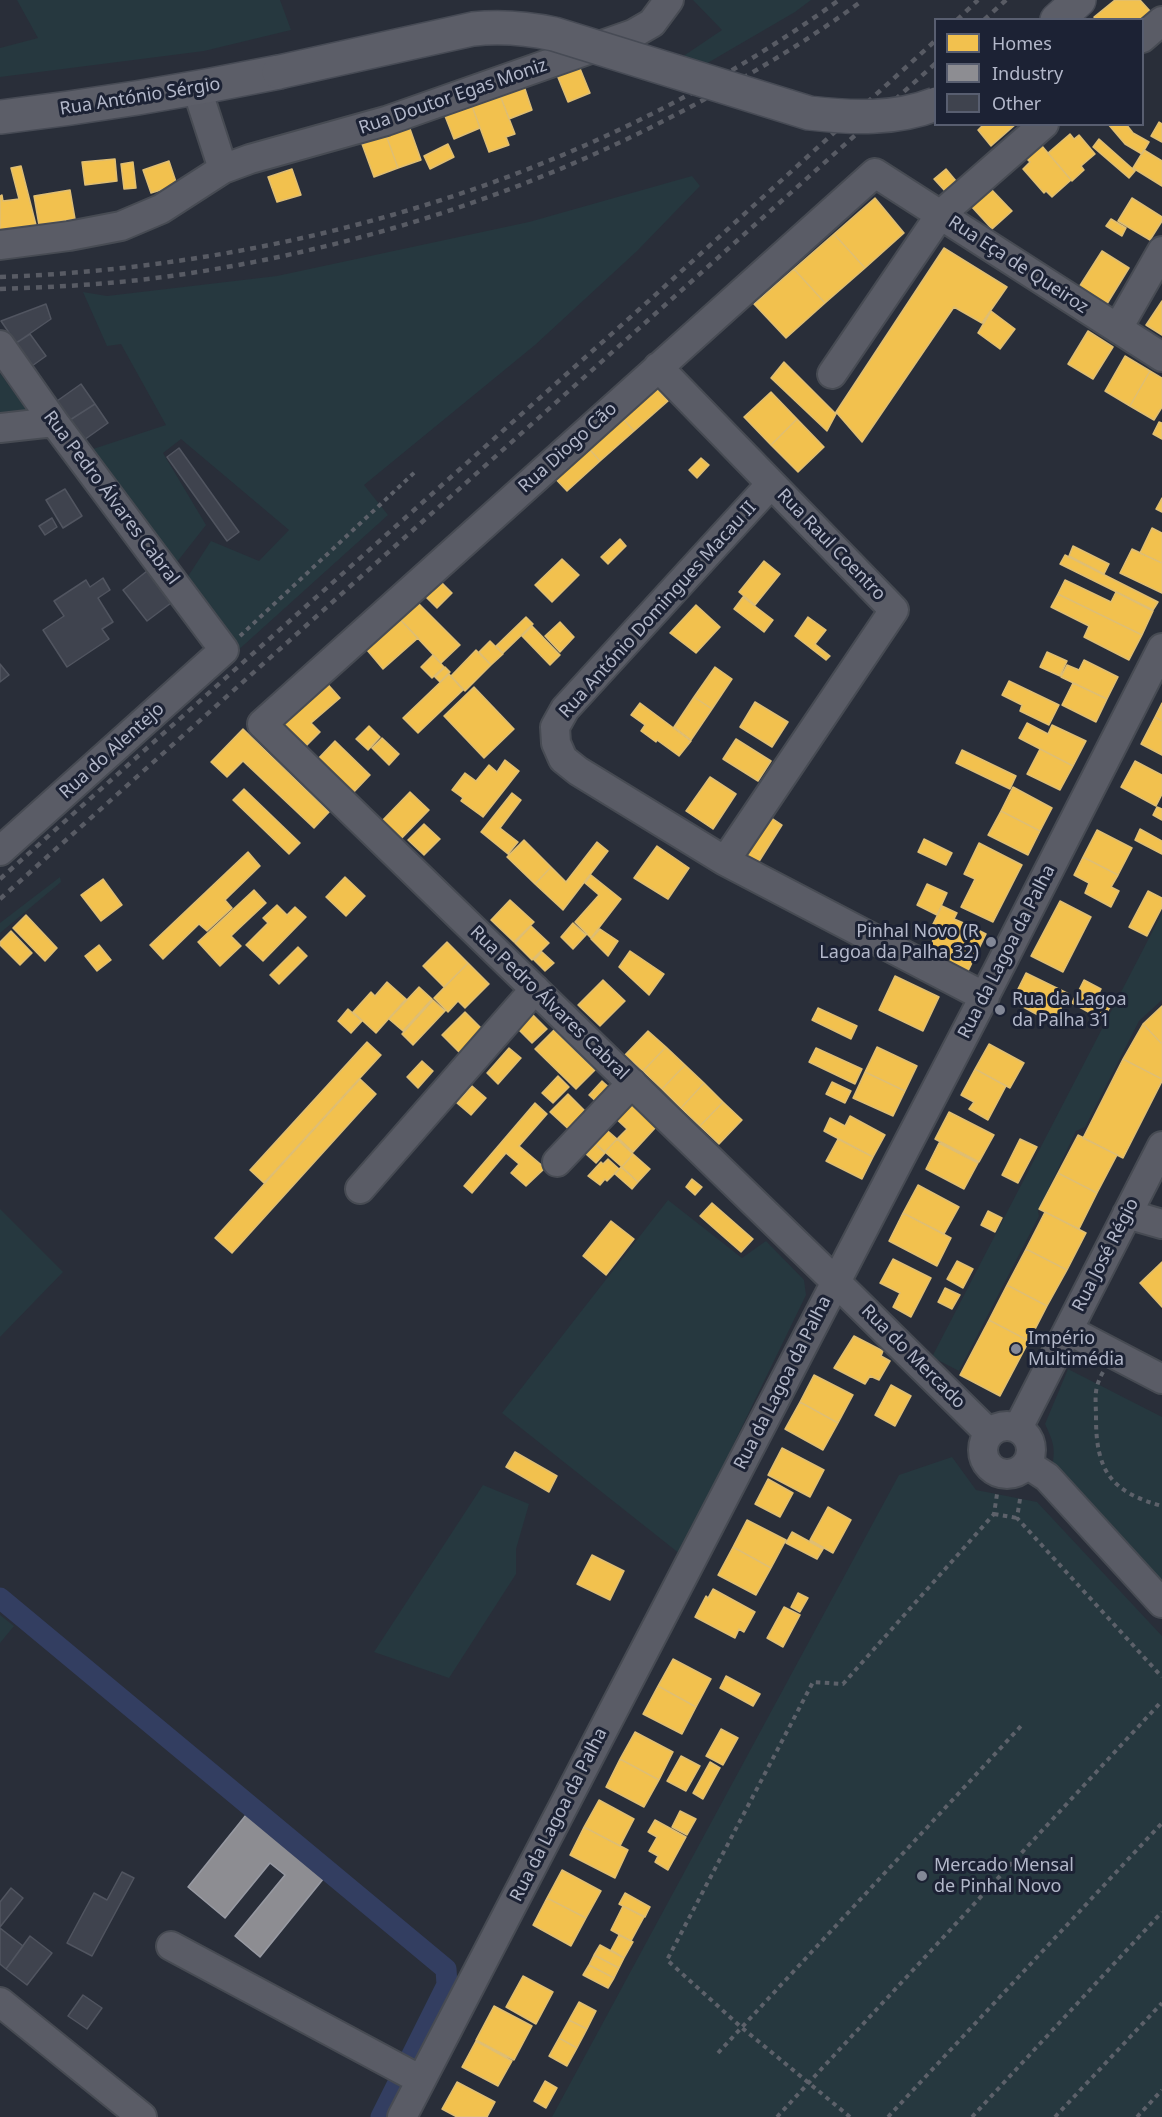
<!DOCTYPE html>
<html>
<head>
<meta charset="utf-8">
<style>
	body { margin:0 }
	#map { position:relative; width:1162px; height:2117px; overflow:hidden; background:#292e39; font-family:"Noto Sans",sans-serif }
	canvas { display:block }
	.legend { position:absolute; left:934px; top:18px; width:210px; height:108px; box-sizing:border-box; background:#1c2234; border:2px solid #585e70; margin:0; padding:8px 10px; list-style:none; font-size:18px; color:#b3b8ca }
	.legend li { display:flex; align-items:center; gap:12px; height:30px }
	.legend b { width:30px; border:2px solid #585e70 }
</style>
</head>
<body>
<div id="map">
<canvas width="1162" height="2117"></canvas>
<ul class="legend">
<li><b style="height:16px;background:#f2c14e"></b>Homes</li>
<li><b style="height:16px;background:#8d8d92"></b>Industry</li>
<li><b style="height:16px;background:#3f434e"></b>Other</li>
</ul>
</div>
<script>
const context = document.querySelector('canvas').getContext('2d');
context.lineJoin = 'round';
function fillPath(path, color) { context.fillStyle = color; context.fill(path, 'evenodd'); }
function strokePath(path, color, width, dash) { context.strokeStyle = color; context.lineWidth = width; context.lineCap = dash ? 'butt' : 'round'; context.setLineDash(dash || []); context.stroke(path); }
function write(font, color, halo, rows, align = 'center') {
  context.font = font + ' "Noto Sans",sans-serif'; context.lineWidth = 6; context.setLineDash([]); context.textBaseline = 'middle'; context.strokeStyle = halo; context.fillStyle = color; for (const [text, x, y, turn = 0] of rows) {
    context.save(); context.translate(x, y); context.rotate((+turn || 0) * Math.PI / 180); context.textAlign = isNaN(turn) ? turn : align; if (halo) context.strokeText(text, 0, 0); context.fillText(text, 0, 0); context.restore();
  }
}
const green = new Path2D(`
	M17 0H280L291 30 204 51 0 77V48L38 38Z
	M693 0H811L795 12 704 65 682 57 722 30Z
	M692 176 700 186 637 251 535 345 364 485 388 515 235 653 185 581 211 541 259 561 289 530 181 439 163 453 206 525 173 567 87 451 166 425 121 344 107 346 83 292 107 296 277 276 529 222Z
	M0 373 28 412 0 424Z
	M60 877 61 882 0 933V923Z
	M1162 913V1000L1139 1021 1085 1127 1076 1131 1038 1211 1039 1216 959 1371 932 1357Z
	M668 1200 742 1258 766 1241 804 1280 806 1295 680 1554 502 1413Z
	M0 1209 63 1272 0 1337Z
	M1068 1369 1162 1417V1587L1052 1467C1056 1448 1053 1441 1045 1424Z
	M952 1457 976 1490 1037 1502 1162 1636V2117H552L899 1475Z
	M483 1485 529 1504 516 1549V1574L449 1678 374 1652Z
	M0 1615 14 1626 0 1643Z`);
const homes = new Path2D(`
	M1115 0H1140L1150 11 1141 20H1096L1094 17Z
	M579 66 590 93 568 102 557 75Z
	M524 86 532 110 509 119 500 95Z
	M500 95 515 134 506 137 509 145 489 152 472 106Z
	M472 106 480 128 454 139 445 116Z
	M1159 122 1162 124V142L1151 136Z
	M984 124H1016L991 146 978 130Z
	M1108 124H1126L1133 133 1149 142 1142 154 1125 144Z
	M409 126 421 160 398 168 386 135Z
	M1070 134 1074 139 1079 135 1095 154 1081 166 1084 170 1072 181 1048 153Z
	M386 135 398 168 374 177 362 144Z
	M1099 139 1135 171 1129 178 1093 147Z
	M448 144 454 157 430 169 424 156Z
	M1042 146 1071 180 1052 197 1046 191 1044 193 1023 169 1030 162 1027 159Z
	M1144 150 1162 161V186L1133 168Z
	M115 159 117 181 85 185 82 162Z
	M169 161 177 185 151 193 143 170Z
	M133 162 136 188 124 189 121 164Z
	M21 166 36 225 0 230V196L2 195 3 201 19 199 11 168Z
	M292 169 301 195 277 202 268 177Z
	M946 169 956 181 945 191 934 179Z
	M990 188 1012 211 992 229 971 206Z
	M70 190 75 219 39 225 34 196Z
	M875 198 904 233 865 268 834 234Z
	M1132 198 1162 217V221L1150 240 1118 221Z
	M1111 219 1126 228 1122 236 1106 226Z
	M834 234 865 268 825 303 794 269Z
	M944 248 1007 287 982 323 954 307 862 442 836 412Z
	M1102 251 1129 268 1102 312 1074 295Z
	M794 269 825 303 786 338 754 304Z
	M1162 301V335L1146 325Z
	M991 311 1015 329 1000 349 978 333Z
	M1088 331 1113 347 1093 379 1068 364Z
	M1125 356 1150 371 1130 406 1105 391Z
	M784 362 836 414 827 431 771 378Z
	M1150 371 1162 378V407L1154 420 1130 406Z
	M652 383 668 401 634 431 618 413Z
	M771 392 797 419 771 445 744 417Z
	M618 413 634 431 600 461 584 443Z
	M797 419 824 447 798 472 771 445Z
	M1159 422 1162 423V439L1153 434Z
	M584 443 600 461 567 491 550 473Z
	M701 458 709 465 697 478 689 470Z
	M1162 498V512L1156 509Z
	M1152 528 1162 533V563L1140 553Z
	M620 539 626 546 608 564 601 557Z
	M1073 546 1109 564 1104 574 1069 556Z
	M1132 549 1162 563V593L1120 573Z
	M1065 555 1158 602 1153 610 1060 564Z
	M562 559 579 575 552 602 535 585Z
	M764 561 780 574 755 605 739 592Z
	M437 578 452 593 437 608 422 593Z
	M1065 580 1111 602 1116 592 1153 611 1142 635 1058 594Z
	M1058 594 1142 635 1129 660 1084 637 1089 626 1051 607Z
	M743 597 773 620 764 632 734 609Z
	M413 598 460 645 441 663 396 615Z
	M696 605 720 627 696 653 670 633Z
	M396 615 418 638 383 669 362 644Z
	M526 617 533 624 503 653 496 646Z
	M808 617 826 630 815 644 830 656 826 660 795 636Z
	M560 622 574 637 560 652 545 636Z
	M532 626 560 655 550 665 522 636Z
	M490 641 503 654 491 665 479 652Z
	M476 650 491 665 465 691 451 676Z
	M1047 652 1067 661 1060 676 1040 667Z
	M433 655 444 667 432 678 421 667Z
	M1084 660 1118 677 1107 699 1061 677 1067 665 1079 670Z
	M445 667 450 672 440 682 435 677Z
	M715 667 732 679 712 709 694 697Z
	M449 674 463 690 418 733 403 718Z
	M323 679 340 698 311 723 320 732 304 748 279 724Z
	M1009 681 1059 705 1049 725 1020 711 1022 705 1002 695Z
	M1073 683 1107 699 1096 722 1062 705Z
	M474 687 514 729 484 758 444 716Z
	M694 697 712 709 691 740 674 727Z
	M755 702 788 722 772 747 740 727Z
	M640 703 691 741 679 756 657 740 656 742 641 731 645 725 631 715Z
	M1162 703V721L1155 717Z
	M1155 717 1162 721V755L1141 744Z
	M1027 723 1048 734 1052 725 1086 741 1073 766 1019 738Z
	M369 726 380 737 368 750 356 739Z
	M243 729 329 812 314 828 243 761 227 777 211 762Z
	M382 738 399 754 389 765 372 748Z
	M736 739 771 761 758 781 723 759Z
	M335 741 370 775 351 795 316 761Z
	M1040 749 1073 766 1060 790 1027 774Z
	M962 750 1016 776 1010 789 956 763Z
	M505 760 519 771 483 817 461 801 463 798 452 790 465 773 476 781 489 765 497 772Z
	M1135 761 1162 775V794L1156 806 1121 787Z
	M710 777 736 794 713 829 686 811Z
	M1013 787 1052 808 1040 831 1001 811Z
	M244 789 300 843 289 854 233 800Z
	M410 792 429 810 398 842 379 824Z
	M512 793 521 800 500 828 518 842 508 854 481 832Z
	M1157 807 1162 809V820L1153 815Z
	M1001 811 1040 831 1028 855 988 835Z
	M767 815 782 825 758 863 741 856Z
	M424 824 440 839 424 855 408 840Z
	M1140 829 1162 841V854L1135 840Z
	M1097 830 1132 848 1118 875 1083 857Z
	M924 839 952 853 946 865 918 852Z
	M524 840 551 867 535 884 507 857Z
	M597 842 608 851 563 910 535 884 551 867 566 882Z
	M979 843 1022 865 993 922 961 907 975 879 964 874Z
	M657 846 689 868 668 899 634 878Z
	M248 852 260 866 225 900 232 908 207 931 199 924 163 959 150 945Z
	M1083 857 1118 875 1111 887 1119 891 1111 907 1085 893 1089 883 1074 875Z
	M591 875 621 899 591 938 575 922 599 895 585 883Z
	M345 877 365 896 346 916 326 897Z
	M103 879 122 905 101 921 81 895Z
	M927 884 947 893 937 915 917 905Z
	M254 890 266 903 231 936 241 946 220 966 198 942Z
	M1148 891 1162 898V907L1147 936 1129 927Z
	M510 900 534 922 514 942 491 920Z
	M1060 901 1091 917 1063 972 1031 956Z
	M277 905 287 915 295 907 306 917 263 961 246 945 268 923 263 918Z
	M942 906 957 913 954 919 966 924 948 961 928 951 939 927 933 924Z
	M26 915 57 948 45 961 13 928Z
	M573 923 586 935 573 949 561 937Z
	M966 924 986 934 968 971 948 961Z
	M531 926 549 943 532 960 515 943Z
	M600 929 618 941 608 956 591 939Z
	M11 931 32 953 20 965 0 945V942Z
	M447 942 468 963 444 987 423 966Z
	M99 945 111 960 97 971 85 956Z
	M298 947 307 956 279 984 270 975Z
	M630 951 664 974 649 995 619 967Z
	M542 952 554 963 545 971 534 960Z
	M468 963 489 984 465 1008 458 1001 448 1012 434 998Z
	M1026 973 1069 994 1053 1023 1012 1001Z
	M895 976 939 997 923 1031 879 1010Z
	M603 980 625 1001 600 1026 578 1005Z
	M1084 980 1101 989 1096 999 1079 990Z
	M387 982 406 999 376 1033 353 1012 371 992 375 996Z
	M419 987 432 999 403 1031 389 1019Z
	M1078 990 1110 1007 1103 1020 1072 1003Z
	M433 1000 445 1011 413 1045 402 1034Z
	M1162 1006V1044L1143 1024Z
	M818 1008 857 1026 851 1039 812 1020Z
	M348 1009 362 1021 351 1033 338 1021Z
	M465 1012 485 1032 462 1055 442 1035Z
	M532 1014 547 1029 532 1043 517 1028Z
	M1143 1024 1162 1044V1079L1123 1059Z
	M554 1030 595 1070 576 1089 535 1049Z
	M648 1031 666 1047 643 1071 625 1055Z
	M367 1042 381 1055 264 1183 250 1170Z
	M989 1044 1024 1063 1010 1088 975 1069Z
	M666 1047 685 1065 662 1089 643 1071Z
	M877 1047 917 1066 905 1091 865 1072Z
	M509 1048 521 1058 498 1084 487 1073Z
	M816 1048 862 1069 855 1084 809 1062Z
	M1123 1059 1162 1079V1081L1123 1158 1083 1138Z
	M422 1061 433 1071 418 1088 407 1077Z
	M685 1065 704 1083 681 1108 662 1089Z
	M975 1069 1006 1086 988 1120 969 1109 974 1102 961 1095Z
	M865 1072 905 1091 893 1116 853 1098Z
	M558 1076 569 1087 553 1103 542 1093Z
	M360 1079 376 1094 232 1253 215 1238Z
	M602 1081 613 1091 600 1105 589 1095Z
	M832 1082 851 1091 845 1103 826 1094Z
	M704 1083 723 1102 700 1126 681 1108Z
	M472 1086 486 1098 471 1115 457 1103Z
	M568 1094 592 1118 575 1135 550 1112Z
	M625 1099 656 1127 633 1152 618 1138 627 1129 611 1114Z
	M723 1102 742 1120 719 1144 700 1126Z
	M535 1103 547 1114 519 1146 545 1168 526 1186 511 1173 519 1164 506 1153 472 1193 464 1186Z
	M949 1112 994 1135 979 1162 935 1139Z
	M850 1116 885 1135 873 1157 824 1131 830 1118 845 1126Z
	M601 1125 617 1139 605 1152 589 1138Z
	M1078 1135 1117 1155 1097 1193 1058 1173Z
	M617 1139 633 1154 622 1167 605 1152Z
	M838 1139 873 1157 862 1179 826 1161Z
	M1020 1139 1037 1147 1018 1183 1002 1175Z
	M939 1143 978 1163 964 1189 926 1169Z
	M595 1144 605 1153 596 1163 586 1154Z
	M633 1154 650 1169 638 1182 622 1167Z
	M608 1159 619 1169 607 1181 605 1179 600 1185 588 1176 601 1162 603 1164Z
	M621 1167 638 1182 632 1189 615 1174Z
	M1058 1173 1097 1193 1079 1229 1039 1209Z
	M692 1179 702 1187 695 1195 686 1187Z
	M918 1185 959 1207 944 1234 903 1213Z
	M712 1203 753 1239 741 1252 700 1216Z
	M988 1211 1002 1218 995 1232 981 1225Z
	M1045 1212 1086 1233 1067 1270 1026 1249Z
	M903 1213 951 1238 937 1266 889 1241Z
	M611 1221 634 1239 606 1275 583 1256Z
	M1026 1249 1067 1270 1047 1306 1007 1285Z
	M893 1259 931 1278 911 1317 893 1307 900 1293 880 1283Z
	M957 1261 973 1269 963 1288 947 1279Z
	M1162 1262V1307L1140 1283Z
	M1007 1285 1047 1306 1029 1341 989 1320Z
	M945 1288 960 1295 952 1309 938 1302Z
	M989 1320 1029 1341 1000 1396 960 1375Z
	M854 1336 883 1351 881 1356 890 1361 879 1380 870 1376 865 1384 834 1368Z
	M814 1375 853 1395 838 1423 800 1402Z
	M891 1385 911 1396 895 1426 875 1415Z
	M800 1402 838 1423 823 1450 785 1429Z
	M782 1448 824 1470 810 1497 768 1475Z
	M515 1452 557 1476 549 1492 506 1467Z
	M768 1479 793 1493 780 1517 755 1504Z
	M828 1507 851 1520 833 1553 810 1540Z
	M747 1520 786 1540 771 1568 733 1547Z
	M792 1532 823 1549 817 1559 786 1543Z
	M733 1547 771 1568 756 1595 718 1575Z
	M592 1555 624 1571 610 1600 577 1584Z
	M713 1589 755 1612 744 1632 739 1629 735 1638 695 1617 706 1596 708 1598Z
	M798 1593 808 1598 800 1612 791 1607Z
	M784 1607 800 1615 783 1647 767 1638Z
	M673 1659 711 1679 696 1707 658 1686Z
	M726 1676 760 1694 753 1706 720 1688Z
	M658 1686 696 1707 682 1734 643 1714Z
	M721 1729 738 1738 723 1765 706 1756Z
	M635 1732 673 1752 659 1780 620 1759Z
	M681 1756 700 1766 686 1791 667 1781Z
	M620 1759 659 1780 644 1807 606 1787Z
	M710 1762 720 1768 703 1799 693 1793Z
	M599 1800 634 1819 620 1846 584 1827Z
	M680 1811 696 1819 687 1835 672 1827Z
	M655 1820 686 1837 668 1870 655 1862 658 1856 649 1851 657 1837 648 1832Z
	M584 1827 628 1850 615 1878 570 1855Z
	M562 1870 601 1891 586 1918 547 1898Z
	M625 1893 650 1907 645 1917 619 1904Z
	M547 1898 586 1918 571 1946 533 1925Z
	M623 1906 644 1917 631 1941 611 1930Z
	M619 1935 633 1942 624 1958 611 1950Z
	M600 1945 624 1958 619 1968 594 1955Z
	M594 1955 619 1968 614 1978 589 1965Z
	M589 1965 614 1978 608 1988 583 1975Z
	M523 1976 553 1992 536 2024 506 2007Z
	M579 2002 596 2011 587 2029 569 2020Z
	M494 2006 532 2026 514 2060 476 2040Z
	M569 2020 587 2029 577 2048 559 2038Z
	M559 2038 577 2048 567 2066 549 2056Z
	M476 2041 512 2061 498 2086 462 2067Z
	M545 2081 557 2088 546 2108 534 2101Z
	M457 2082 495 2102 487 2117H457L442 2109Z`);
const industry = new Path2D(`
	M246 1815 324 1878 260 1957 235 1936 285 1875 270 1863 225 1918 188 1887Z`);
const canal = new Path2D(`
	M0 1598 446 1969 447 1985 381 2117`);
const building = new Path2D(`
	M46 304 51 319 16 343 1 321Z
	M30 334 46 356 32 366 16 343Z
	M81 384 95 404 70 420 57 401Z
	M95 404 108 423 84 440 70 420Z
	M179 448 239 532 227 541 167 457Z
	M65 489 82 516 63 528 46 500Z
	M52 518 57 527 45 535 39 526Z
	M147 571 171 603 147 621 123 590Z
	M103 578 110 590 98 598 113 622 102 629 109 639 67 667 43 630 64 616 54 601 86 580 90 587Z
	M0 664 9 675 0 682Z
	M122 1872 134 1878 92 1956 67 1943 94 1893 107 1900Z
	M11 1888 23 1898 0 1927V1902Z
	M0 1928 23 1946 6 1969 0 1964Z
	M30 1936 52 1953 27 1985 6 1969Z
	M83 1995 102 2008 87 2029 68 2016Z`);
const path = new Path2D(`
	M240 636 415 472
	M1103 1372C1093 1390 1096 1398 1096 1418 1096 1471 1111 1492 1162 1506
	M1020 1499 1017 1518 1162 1677
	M994 1514 1017 1518
	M718 2053 1021 1726
	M777 2117 1162 1701
	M850 2117 741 2027 667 1960 813 1682 843 1684 994 1514 997 1494
	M888 2117 1162 1823
	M972 2117 1162 1912
	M1055 2117 1162 2003
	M1137 2117 1162 2090`);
const minor = new Path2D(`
	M1142 38 1162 21
	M197 89 223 169
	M0 245 69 236 121 226 161 209 223 169 250 159 386 121 633 34 652 23 669 0
	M1118 328 1162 251
	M0 345 54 422 224 650 0 851
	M658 367 894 610 725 861
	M832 374 940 215 1044 124
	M0 428 54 422
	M771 484 565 709 555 727 556 743 563 759 578 771 725 861 985 997
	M557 1162 632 1083
	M360 1189 535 989
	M1127 1214 1162 1224
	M1068 1330 1162 1379
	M983 1450a24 24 0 1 1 48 0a24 24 0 1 1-48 0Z
	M1018 1428 1162 1146
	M989 1433 836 1282 262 724 875 173 1162 357
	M1027 1464 1047 1477 1162 1603
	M171 1946 421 2080
	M0 2002 142 2117
	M402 2117 997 972 1162 648`);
const major = new Path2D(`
	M1057 20 1079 0
	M0 117C94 106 186 91 279 72`);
const rail = new Path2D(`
	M957 20 978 0
	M984 20 1006 0
	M0 277C297 266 597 176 839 0
	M0 289C57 287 114 284 171 276 361 249 546 188 714 94 765 66 816 35 863 0
	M0 879 653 297 936 40
	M0 899 936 63`);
const majorBridge = new Path2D(`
	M279 72 473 29C501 26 526 28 554 34L809 113C851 118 895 120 936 104`);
const markers = [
	[991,942,6,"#838897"],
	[1000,1010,6,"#838897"],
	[1016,1349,6,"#838897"],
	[922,1876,6,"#838897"]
];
const streetNames = [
	["Rua António Sérgio",140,97,-9],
	["Rua Doutor Egas Moniz",453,97,-19],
	["Rua Eça de Queiroz",1018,265,33],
	["Rua Diogo Cão",568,448,-42],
	["Rua Pedro Álvares Cabral",111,498,53],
	["Rua Raul Coentro",831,545,46],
	["Rua António Domingues Macau II",658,610,-48],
	["Rua do Alentejo",112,751,-42],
	["Rua da Lagoa da Palha",1007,952,-63],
	["Rua Pedro Álvares Cabral",549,1003,44],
	["Rua José Régio",1106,1255,-63],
	["Rua do Mercado",913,1357,45],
	["Rua da Lagoa da Palha",783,1383,-63],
	["Rua da Lagoa da Palha",559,1815,-63]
];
const poiNames = [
	["Pinhal Novo (R",979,932,"right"],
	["Lagoa da Palha 32)",979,953,"right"],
	["Rua da Lagoa",1012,1000],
	["da Palha 31",1012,1021],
	["Império",1028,1339],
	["Multimédia",1028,1360],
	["Mercado Mensal",934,1866],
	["de Pinhal Novo",934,1887]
];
fillPath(green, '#26383f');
fillPath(homes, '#f2c14e');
strokePath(homes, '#dfbe73', 1.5);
fillPath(industry, '#8d8d92');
strokePath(industry, '#989aa3', 1.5);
strokePath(canal, '#333e61', 21);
fillPath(building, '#3f434e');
strokePath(building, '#515560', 1.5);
strokePath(minor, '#474b53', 32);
strokePath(major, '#474b55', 36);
strokePath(path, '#5d616a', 4, [4.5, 4.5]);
strokePath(minor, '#5a5c66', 28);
strokePath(major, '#5c5e68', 33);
strokePath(rail, '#585b64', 4.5, [6, 6]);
strokePath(majorBridge, '#474b55', 36, []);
strokePath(majorBridge, '#5c5e68', 33);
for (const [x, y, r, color] of markers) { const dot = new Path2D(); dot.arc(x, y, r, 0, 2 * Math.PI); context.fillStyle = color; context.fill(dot); strokePath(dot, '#1c2234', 2); }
write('18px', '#b3b8ca', '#1c2234', streetNames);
write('18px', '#b3b8ca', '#1c2234', poiNames, 'left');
</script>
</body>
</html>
